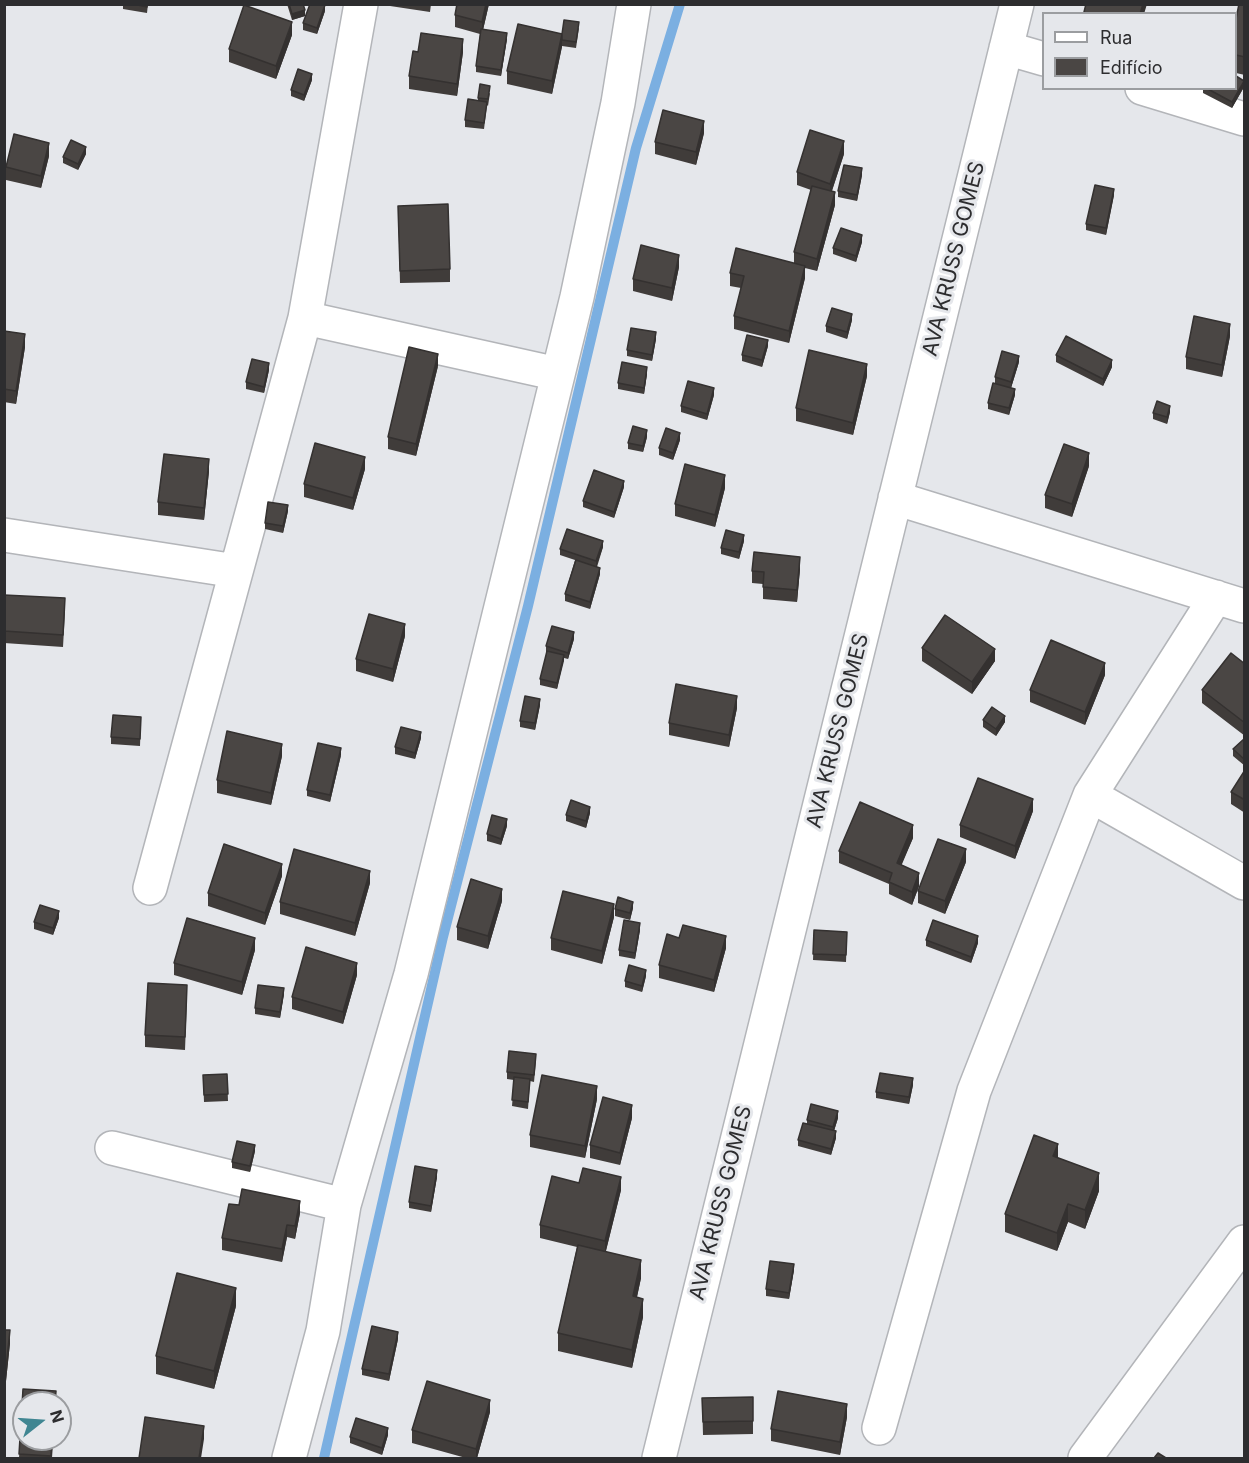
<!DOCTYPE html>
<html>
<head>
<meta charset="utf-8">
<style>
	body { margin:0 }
	#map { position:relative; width:1249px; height:1463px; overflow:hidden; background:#e5e7eb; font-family:Inter,sans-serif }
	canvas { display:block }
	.frame { position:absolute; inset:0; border:6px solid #2d2d2f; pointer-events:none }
	.legend { position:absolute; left:1042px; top:12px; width:195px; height:78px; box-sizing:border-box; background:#e5e7eb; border:2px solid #9b9da0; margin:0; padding:8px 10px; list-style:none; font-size:18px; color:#2d2d2f }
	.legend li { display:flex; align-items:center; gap:12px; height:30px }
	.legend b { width:30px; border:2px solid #9b9da0 }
	.north { position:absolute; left:12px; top:1391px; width:60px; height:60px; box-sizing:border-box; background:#e5e7eb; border:2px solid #9b9da0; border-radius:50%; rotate:73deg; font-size:16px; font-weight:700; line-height:24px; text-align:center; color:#2d2d2f }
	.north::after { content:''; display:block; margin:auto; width:21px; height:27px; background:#408692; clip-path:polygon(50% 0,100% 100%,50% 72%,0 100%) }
</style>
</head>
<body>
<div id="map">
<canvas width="1249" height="1463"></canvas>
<div class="frame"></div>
<ul class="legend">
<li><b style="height:8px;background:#fff"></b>Rua</li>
<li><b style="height:16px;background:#4a4644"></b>Edifício</li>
</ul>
<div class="north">N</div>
</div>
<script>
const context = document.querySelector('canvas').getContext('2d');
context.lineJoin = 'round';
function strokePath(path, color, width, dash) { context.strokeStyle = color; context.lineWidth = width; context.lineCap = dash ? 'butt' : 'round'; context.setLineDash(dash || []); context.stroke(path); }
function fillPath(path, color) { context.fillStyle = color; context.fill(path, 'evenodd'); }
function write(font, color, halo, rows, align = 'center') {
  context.font = font + ' Inter,sans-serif'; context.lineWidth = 6; context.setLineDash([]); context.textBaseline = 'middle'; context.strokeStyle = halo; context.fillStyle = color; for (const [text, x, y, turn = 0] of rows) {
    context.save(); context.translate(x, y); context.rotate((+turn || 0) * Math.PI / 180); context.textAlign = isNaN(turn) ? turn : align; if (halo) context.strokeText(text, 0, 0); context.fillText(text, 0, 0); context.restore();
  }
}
const stream = new Path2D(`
	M324 1458 443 937 528 606 636 148 680 4`);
const minor = new Path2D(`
	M1006 48 1044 59
	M1142 88 1244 119
	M305 318 558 374
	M895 498 1244 606
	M4 535 236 571
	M1090 795 1244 883
	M150 888 305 318 361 4
	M112 1148 344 1205
	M879 1428 974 1091 1090 795 1216 597
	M289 1458 323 1331 344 1205 411 974 577 297 618 103 634 4
	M659 1458 1017 4
	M1085 1458 1244 1242`);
const wall = new Path2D(`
	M123 4H148L147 13 123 9Z
	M287 4H303L305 16 292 20Z
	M390 4H431L430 12 390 6Z
	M456 4H489L483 30 507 39 501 76 476 72V66L480 34 455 27V15L457 5Z
	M1245 4V75L1236 73V19Z
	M325 11 317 34 303 30V23Z
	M579 28 576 48 562 46 552 94 507 84V71L562 34Z
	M292 35 276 79 229 62V49Z
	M418 52H463L457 96 409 89V76Z
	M312 80 304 101 291 96V90Z
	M1244 87 1232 108 1203 93V88H1236Z
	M490 93 488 106 487 105 484 129 465 127V120L478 100V98Z
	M704 133 696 165 655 154V142Z
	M86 154 78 170 63 163V157Z
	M844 154 832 191 835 205 817 271 805 268V278L789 343 734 329V316L741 288 730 286V273L794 263V252L811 190 797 185V172Z
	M49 156 41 188 6 180V167Z
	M862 175 857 201 838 197V191Z
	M1114 195 1106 235 1086 230V224Z
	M398 206 450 269V282L400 283Z
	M862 242 856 262 833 254V248Z
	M679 267 672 301 633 291V279Z
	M852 320 847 339 826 332V326Z
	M4 331 25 347 16 404 4 402Z
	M1230 336 1222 377 1186 369V357Z
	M656 339 652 361 627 356V350Z
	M768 346 762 367 742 361V355Z
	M1056 355 1112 367 1103 386 1056 362Z
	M1019 362 1011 388 1015 395 1009 415 988 409V403L995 384V377Z
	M438 366 416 456 388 449V437Z
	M269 370 264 393 246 389V382Z
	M647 374 644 394 618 389V383Z
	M867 376 853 435 796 421V408Z
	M714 395 707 420 681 412V406Z
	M1170 412 1167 424 1153 419V413Z
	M647 437 643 452 628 449V443Z
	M680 440 673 460 659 455V448Z
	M1089 466 1072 517 1045 508V495Z
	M365 469 353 510 304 497V484Z
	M209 471 204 520 158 515V502Z
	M624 487 614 518 583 507V501Z
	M725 488 715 527 675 516V504Z
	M288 511 283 533 265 529V523Z
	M744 541 739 559 721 554V548Z
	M603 547 597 567 600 574 590 609 565 601V594L575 560 560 555V549Z
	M800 569 797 602 763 599V584L752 583V571Z
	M4 595 65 611 63 647 4 643Z
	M405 636 393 682 356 671V659Z
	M574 639 568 659 564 658 557 689 540 685V679L547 653H546V646Z
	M922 648 995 661 972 694 922 661Z
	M1245 664V736L1202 703V690Z
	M1105 675 1085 725 1030 702V690Z
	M540 705 535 730 520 727V721Z
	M737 708 729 747 669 735V723Z
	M141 717 140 746 111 744V737Z
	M983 720 1005 722 996 736 983 727Z
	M421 738 415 759 395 754V747Z
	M1245 738V766L1233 756V749Z
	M341 755 330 802 307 796V790Z
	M282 756 271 805 217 793V780Z
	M1245 770V813L1231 804V792Z
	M1033 811 1015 859 960 837V825Z
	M590 813 586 828 566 821V815Z
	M507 826 501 845 487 841V834Z
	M913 838 901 865 919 886 912 905 889 894V884L839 863V851Z
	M966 862 945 914 918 903V891Z
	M282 876 265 925 208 906V893Z
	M370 883 355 936 280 914V902Z
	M502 901 488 949 457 940V927Z
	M633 908 630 920 615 916V909Z
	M614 917 602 964 551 950V938Z
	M59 918 53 935 34 929V922Z
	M640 930 635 959 619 956V950Z
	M814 930 847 932 846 962 813 960Z
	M679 938 726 948 714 992 659 978V965Z
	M926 940 978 943 971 963 926 946Z
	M255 950 242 995 174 975V963Z
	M357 975 343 1024 292 1009V997Z
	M646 976 642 992 625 987V981Z
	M284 994 280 1018 255 1014V1008Z
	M187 998 185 1050 145 1047V1035Z
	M536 1060 534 1082 530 1081 528 1109 512 1106 514 1080 507 1079V1072Z
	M227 1074 228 1101 204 1102 203 1075Z
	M913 1085 909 1104 876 1098V1092Z
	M597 1099 585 1158 530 1147V1135Z
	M632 1118 620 1165 590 1158V1145Z
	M838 1118 834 1131 836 1138 831 1155 798 1146V1140L807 1124V1120Z
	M255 1151 250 1172 232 1168V1162Z
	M1058 1158 1099 1191 1085 1229 1068 1222 1057 1251 1005 1232V1214Z
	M437 1177 431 1212 409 1208V1202Z
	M579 1183 621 1190 606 1251 641 1278 637 1297 643 1317 632 1368 558 1351V1333L577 1247 540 1238V1225Z
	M239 1205 300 1213 295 1239 287 1237 282 1262 222 1250V1238Z
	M794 1270 789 1299 766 1296V1289Z
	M236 1306 214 1389 156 1374V1356Z
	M4 1330 10 1343 6 1381 4 1380Z
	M398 1339 389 1381 362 1375V1369Z
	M23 1389 56 1403 52 1458H19Z
	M753 1397V1434L703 1435 702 1398Z
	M490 1412 477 1458H466L412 1443V1430Z
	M847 1417 840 1455 771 1441V1429Z
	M388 1435 382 1455 350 1443V1437Z`);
const shadedWall = new Path2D(`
	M486 4H489L482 34V22Z
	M1143 4H1147L1144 14H1140Z
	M325 5V11L317 34V28Z
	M305 10V16L292 20V14Z
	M292 22V35L276 79V66Z
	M507 33V39L501 76V70Z
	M562 34V47L552 94V81Z
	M463 39V52L457 96V84Z
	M312 74V80L304 101V95Z
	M1244 81V87L1232 108V102Z
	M704 121V133L696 165V152Z
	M844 141V154L830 196V184Z
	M49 143V156L41 188V176Z
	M86 147V154L78 170V164Z
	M862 168V175L857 201V195Z
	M1114 189V195L1106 235V228Z
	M835 192V205L817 271V259Z
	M862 235V242L856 262V256Z
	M679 255V267L672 301V288Z
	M805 266V278L789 343V331Z
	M852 314V320L847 339V332Z
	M1230 324V336L1222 377V365Z
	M656 332V339L652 361V355Z
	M25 334V347L16 404V391Z
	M768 340V346L762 367V360Z
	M438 354V366L416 456V444Z
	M1019 356V362L1011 388V382Z
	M1112 360V367L1103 386V379Z
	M269 363V370L264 393V387Z
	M867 364V376L853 435V423Z
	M647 367V374L644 394V388Z
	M714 388V395L707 420V414Z
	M1015 389V395L1009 415V408Z
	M1170 406V412L1167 424V417Z
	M647 430V437L643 452V446Z
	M680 433V440L673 460V453Z
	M1089 453V466L1072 517V504Z
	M365 457V469L353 510V498Z
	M209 459V471L204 520V508Z
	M725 475V488L715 527V515Z
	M624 481V487L614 518V512Z
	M288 505V511L283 533V526Z
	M744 535V541L739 559V552Z
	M603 541V547L596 567V561Z
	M800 557V569L797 602V590Z
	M600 568V574L590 609V602Z
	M405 624V636L393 682V669Z
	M574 632V639L568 659V653Z
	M995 649V661L972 694V682Z
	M564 655V661L557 689V683Z
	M1105 663V675L1085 725V712Z
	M737 696V708L729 747V735Z
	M540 699V705L535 730V723Z
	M1005 716V722L996 736V729Z
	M421 732V738L415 759V753Z
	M282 744V756L271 805V793Z
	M341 748V755L330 802V795Z
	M1033 799V811L1015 859V846Z
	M590 807V813L586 828V821Z
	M507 819V826L501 845V839Z
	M913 825V838L897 876V863Z
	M966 849V862L945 914V901Z
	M282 864V876L265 925V913Z
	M370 871V883L355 936V923Z
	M919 873V886L912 905V892Z
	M502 889V901L488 949V936Z
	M633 902V908L630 920V913Z
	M614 904V917L602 964V951Z
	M59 911V918L53 935V928Z
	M640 923V930L635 959V953Z
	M726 936V948L714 992V980Z
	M978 936V943L971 963V957Z
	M255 938V950L242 995V982Z
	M357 963V975L343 1024V1012Z
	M646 970V976L642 992V986Z
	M284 988V994L280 1018V1012Z
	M913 1078V1085L909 1104V1097Z
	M597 1086V1099L585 1158V1146Z
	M632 1105V1118L620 1165V1153Z
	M838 1111V1118L833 1134V1127Z
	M836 1131V1138L831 1155V1149Z
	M1058 1144V1162L1053 1156Z
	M255 1145V1151L250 1172V1166Z
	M437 1170V1177L431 1212V1206Z
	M1099 1173V1191L1085 1229V1210Z
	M621 1177V1190L605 1254V1241Z
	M300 1201V1213L295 1239V1226Z
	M1068 1204V1222L1057 1251V1233Z
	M287 1225V1237L282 1262V1249Z
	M641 1260V1278L633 1315V1296Z
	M794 1264V1270L789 1299V1293Z
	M236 1288V1306L214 1389V1371Z
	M643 1299V1317L632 1368V1350Z
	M10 1330V1343L6 1381V1368Z
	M398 1332V1339L389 1381V1374Z
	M490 1400V1412L477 1458H476V1449Z
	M847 1404V1417L840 1455V1442Z
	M204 1426V1439L201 1458H199Z
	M388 1428V1435L382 1455V1448Z`);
const building = new Path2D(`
	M133 4H147V7Z
	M289 4H303L305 10 292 14Z
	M310 4 325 5 317 28 303 23Z
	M457 4H486L482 22 455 15Z
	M1086 4H1143L1140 14H1088L1084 12Z
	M1239 4H1245V57L1236 55V19Z
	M244 5 292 22 276 66 229 49Z
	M564 20 579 22 576 42 562 40V34Z
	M518 24 562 34 552 81 507 71Z
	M481 29 507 33 501 70 476 66Z
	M421 33 463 39 457 84 409 76 413 51 418 52Z
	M298 69 312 74 304 95 291 90Z
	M1236 76 1244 81 1232 102 1206 88H1236Z
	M480 84 490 86 488 99 478 98Z
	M468 99 487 102 484 123 465 120Z
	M663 110 704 121 696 152 655 142Z
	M810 130 844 141 830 184 797 172Z
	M14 134 49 143 41 176 6 167Z
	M71 140 86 147 78 164 63 157Z
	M844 165 862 168 857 195 838 191Z
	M1095 185 1114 189 1106 228 1086 224Z
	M812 186 835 192 817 259 794 252Z
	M448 204 450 269 400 271 398 206Z
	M841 228 862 235 856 256 833 248Z
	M641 245 679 255 672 288 633 279Z
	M736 248 805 266 789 331 734 316 744 276 730 273Z
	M832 308 852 314 847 332 826 326Z
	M1194 316 1230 324 1222 365 1186 357Z
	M631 328 656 332 652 355 627 350Z
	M4 331 25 334 16 391 4 389Z
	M747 335 768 340 762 360 742 355Z
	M1066 336 1112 360 1103 379 1056 355Z
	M409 347 438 354 416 444 388 437Z
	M809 350 867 364 853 423 796 408Z
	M1002 351 1019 356 1011 382 995 377Z
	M252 359 269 363 264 387 246 382Z
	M622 362 647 367 644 388 618 383Z
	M688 381 714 388 707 414 681 406Z
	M993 383 1015 389 1009 408 988 403Z
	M1157 401 1170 406 1167 417 1153 413Z
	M633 426 647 430 643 446 628 443Z
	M666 428 680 433 673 453 659 448Z
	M315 443 365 457 353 498 304 484Z
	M1064 444 1089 453 1072 504 1045 495Z
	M164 454 209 459 204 508 158 502Z
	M685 464 725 475 715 515 675 504Z
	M594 470 624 481 614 512 583 501Z
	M268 502 288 505 283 526 265 523Z
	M567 529 603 541 596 561 560 549Z
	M726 530 744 535 739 552 721 548Z
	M754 552 800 557 797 590 763 587 764 572 752 571Z
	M576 560 600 568 590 602 565 594Z
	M4 595 65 598 63 635 4 631Z
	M369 614 405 624 393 669 356 659Z
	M945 615 995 649 972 682 922 648Z
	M552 626 574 632 568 653 546 646Z
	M1051 640 1105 663 1085 712 1030 690Z
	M547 651 564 655 557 683 540 679Z
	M1231 653 1245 664V723L1202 690Z
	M676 684 737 696 729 735 669 723Z
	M525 696 540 699 535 723 520 721Z
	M992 707 1005 716 996 729 983 720Z
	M113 715 141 717 140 739 111 737Z
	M401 727 421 732 415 753 395 747Z
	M227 731 282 744 271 793 217 780Z
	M1245 738V760L1233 749Z
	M318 743 341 748 330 795 307 790Z
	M1245 770V800L1231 792Z
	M978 778 1033 799 1015 846 960 825Z
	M571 800 590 807 586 821 566 815Z
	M860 802 913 825 897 863 919 873 912 892 889 882 892 873 839 851Z
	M492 815 507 819 501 839 487 834Z
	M938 839 966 849 945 901 918 891Z
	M224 844 282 864 265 913 208 893Z
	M294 849 370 871 355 923 280 902Z
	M471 879 502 889 488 936 457 927Z
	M563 891 614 904 602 951 551 938Z
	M618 897 633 902 630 913 615 909Z
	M40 905 59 911 53 928 34 922Z
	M187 918 255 938 242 982 174 963Z
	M624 920 640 923 635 953 619 950Z
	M933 920 978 936 971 957 926 940Z
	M683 925 726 936 714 980 659 965 667 934 679 938Z
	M814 930 847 932 846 955 813 954Z
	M306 947 357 963 343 1012 292 997Z
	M629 965 646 970 642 986 625 981Z
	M148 983 187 985 185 1037 145 1035Z
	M258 985 284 988 280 1012 255 1008Z
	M509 1051 536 1054 534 1075 507 1072Z
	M880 1073 913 1078 909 1097 876 1092Z
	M227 1074 228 1094 204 1095 203 1075Z
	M542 1075 597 1086 585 1146 530 1135Z
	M514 1077 530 1079 528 1102 512 1100Z
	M603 1097 632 1105 620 1153 590 1145Z
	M811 1104 838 1111 833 1127 807 1120Z
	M803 1123 836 1131 831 1149 798 1140Z
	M1034 1135 1058 1144 1053 1156 1099 1173 1085 1210 1068 1204 1057 1233 1005 1214Z
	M237 1141 255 1145 250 1166 232 1162Z
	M415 1166 437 1170 431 1206 409 1202Z
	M583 1168 621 1177 605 1241 540 1225 552 1176 579 1183Z
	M242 1189 300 1201 295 1226 287 1225 282 1249 222 1238 229 1204 239 1205Z
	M578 1245 641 1260 633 1296 643 1299 632 1350 558 1333Z
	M770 1261 794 1264 789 1293 766 1289Z
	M177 1273 236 1288 214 1371 156 1356Z
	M372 1326 398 1332 389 1374 362 1369Z
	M4 1330H10L6 1368H4Z
	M427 1381 490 1400 476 1449 412 1430Z
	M23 1389 56 1391 55 1403H24V1439H52L51 1456 19 1454Z
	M778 1391 847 1404 840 1442 771 1429Z
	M753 1397V1421L703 1422 702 1398Z
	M145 1417 204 1426 199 1458H139Z
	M356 1418 388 1428 382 1448 350 1437Z
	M1158 1453 1166 1458H1154Z`);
const streetNames = [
	["AVA KRUSS GOMES",954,259,-76],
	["AVA KRUSS GOMES",838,731,-76],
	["AVA KRUSS GOMES",721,1203,-76]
];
strokePath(stream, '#7bafe1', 10);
strokePath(minor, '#b3b5b9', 36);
strokePath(minor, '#fff', 33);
fillPath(wall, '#403c3a');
fillPath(shadedWall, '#343130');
fillPath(building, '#4a4644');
strokePath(building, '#343130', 1.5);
write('21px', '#2d2d2f', '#e5e7eb', streetNames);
</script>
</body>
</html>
